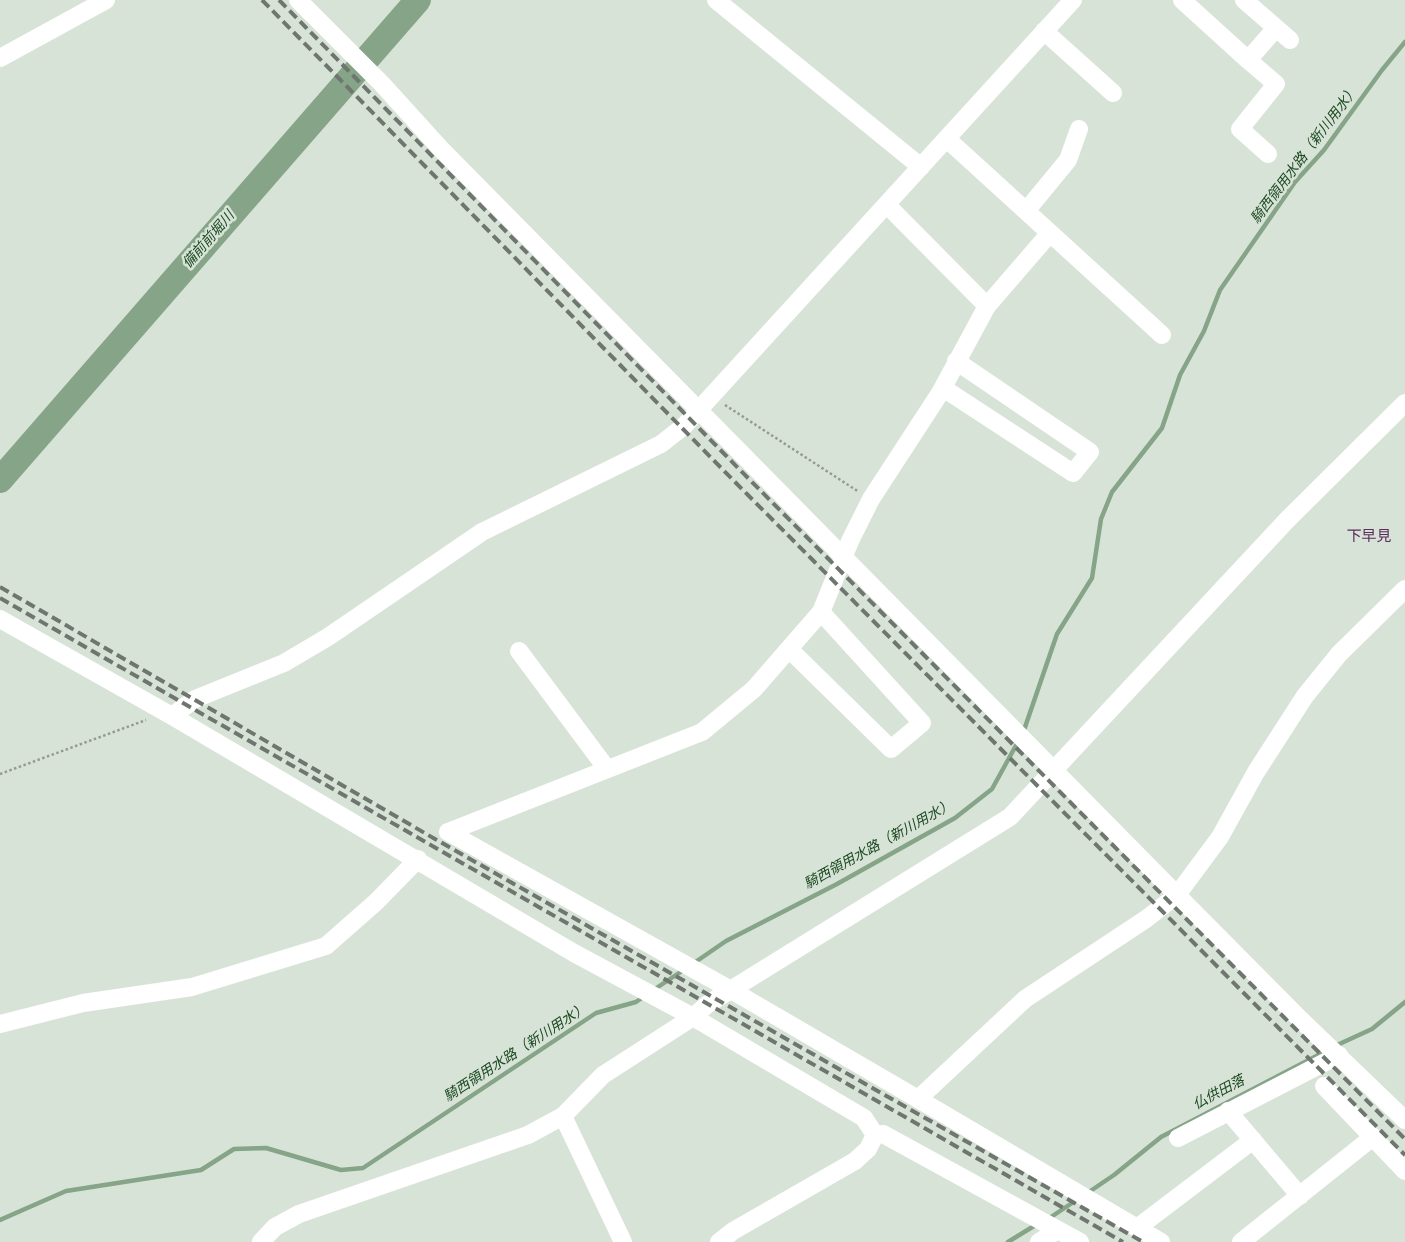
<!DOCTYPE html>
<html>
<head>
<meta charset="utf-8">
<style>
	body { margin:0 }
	canvas { display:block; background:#d8e3d8 }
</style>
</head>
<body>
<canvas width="1405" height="1242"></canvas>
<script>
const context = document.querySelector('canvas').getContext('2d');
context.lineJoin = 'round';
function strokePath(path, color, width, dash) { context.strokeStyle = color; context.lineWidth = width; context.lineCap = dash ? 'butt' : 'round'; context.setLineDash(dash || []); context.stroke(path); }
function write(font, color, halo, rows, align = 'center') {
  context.font = font + ' "DM Sans","Noto Sans JP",sans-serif'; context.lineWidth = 5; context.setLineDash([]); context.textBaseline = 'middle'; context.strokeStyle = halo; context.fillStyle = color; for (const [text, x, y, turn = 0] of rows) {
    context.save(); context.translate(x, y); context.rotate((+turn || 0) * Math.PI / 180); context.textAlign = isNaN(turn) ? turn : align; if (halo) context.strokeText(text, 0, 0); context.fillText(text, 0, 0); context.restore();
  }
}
const stream = new Path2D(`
	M1023 733 1057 634 1092 578 1101 519 1112 492 1162 428 1180 375 1204 331 1220 290 1295 182 1324 150 1382 70 1405 42
	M694 963 726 941 837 884 955 818 992 789 1019 740
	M652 991 685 969
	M1335 1046 1372 1029 1405 1002
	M1086 1194 1114 1175 1161 1137 1326 1051
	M1051 1217 1078 1199
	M0 1220 66 1191 201 1170 234 1149 266 1148 341 1170 363 1168 596 1013 636 1002 646 995
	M1008 1242 1034 1226`);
const river = new Path2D(`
	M0 480 418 0`);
const path = new Path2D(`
	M725 405 859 492
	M0 774 146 720`);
const minor = new Path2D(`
	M298 0 382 84 440 148 1177 895 1301 1020 1405 1120
	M716 0 921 167
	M1182 0 1248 60
	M1244 0 1290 40
	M1044 31 1113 93
	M0 58 106 0
	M947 139 1162 335
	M1268 154 1240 129 1276 84 1248 60 1276 28
	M1026 211 1068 160 1079 129
	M987 306 1050 233
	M943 388 1073 473 1090 452 956 361
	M0 619 172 716 574 953 693 1017 864 1118 875 1135 868 1149 855 1161 733 1231 719 1242
	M789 649 891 749 922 723 821 612
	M519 651 607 769
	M172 716 195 699 284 663 328 637 482 532 661 444 684 426 1073 0
	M448 832 731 990 918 1099 1025 999 1146 919 1177 895 1220 837 1256 772 1305 696 1339 654 1405 589
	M448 832 702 732 754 689 821 612 850 541 871 499 940 393 987 306 887 205
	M0 1024 83 1003 192 987 326 946 376 902 418 859
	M1324 1086 1405 1171
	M918 1099 1161 1242
	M1228 1111 1300 1196
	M563 1116 623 1242
	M875 1135 883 1134 1058 1230
	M1178 1138 1339 1055
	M1137 1228 1253 1140
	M261 1242 275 1227 299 1214 528 1135 563 1116 603 1075 693 1017 708 1004 1010 817 1287 520 1405 403
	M1039 1242 1058 1230 1080 1242
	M1241 1242 1373 1137`);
const rail = new Path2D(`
	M262 0 733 480 1405 1155
	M279 0 740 470 1405 1139
	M0 587 435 839 1143 1242
	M0 598 1123 1242`);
const waterNames = [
	["騎西領用水路（新川用水）",1305,155,-53],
	["備前前堀川",209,240,-49],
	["騎西領用水路（新川用水）",879,845,-29],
	["騎西領用水路（新川用水）",516,1053,-33],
	["仏供田落",1219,1093,-28]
];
const quarterNames = [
	["下早見",1369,537]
];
strokePath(stream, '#86a487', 4.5);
strokePath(river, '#86a487', 26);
strokePath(path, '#939b93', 2.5, [2.5, 2.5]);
strokePath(minor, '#fff', 18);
strokePath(rail, '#6f766f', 4, [10, 5]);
write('italic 14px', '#1b4920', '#d8e3d8', waterNames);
write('15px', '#5b2b5e', '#d8e3d8', quarterNames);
</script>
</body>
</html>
